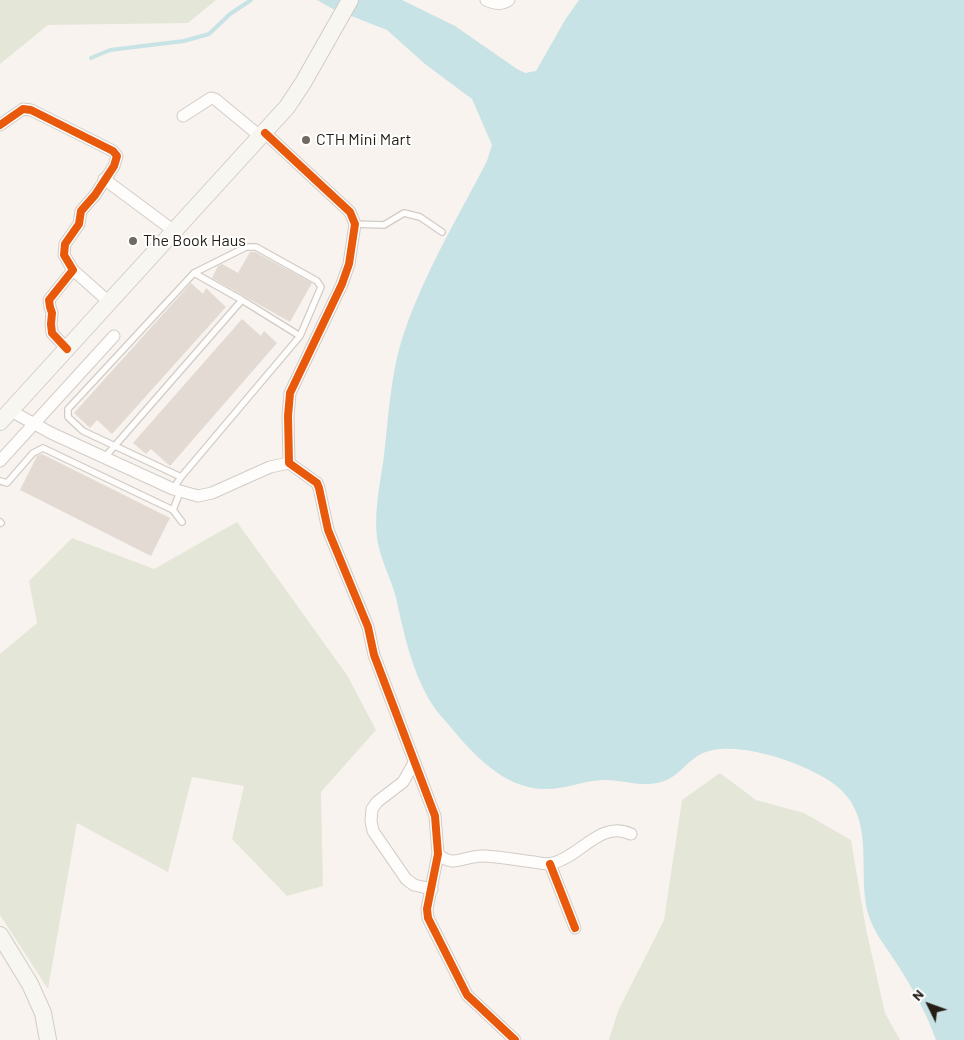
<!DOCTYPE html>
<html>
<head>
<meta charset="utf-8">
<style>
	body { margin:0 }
	#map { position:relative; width:964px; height:1040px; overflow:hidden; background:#f8f3ee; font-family:Barlow,sans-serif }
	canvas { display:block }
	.north { position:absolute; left:904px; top:980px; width:50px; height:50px; -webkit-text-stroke:4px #fff; paint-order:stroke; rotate:312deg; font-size:14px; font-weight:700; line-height:20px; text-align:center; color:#251e16 }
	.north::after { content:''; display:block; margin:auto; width:18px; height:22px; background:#251e16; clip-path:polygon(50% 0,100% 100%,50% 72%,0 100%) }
</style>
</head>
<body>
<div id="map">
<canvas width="964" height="1040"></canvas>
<div class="north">N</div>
</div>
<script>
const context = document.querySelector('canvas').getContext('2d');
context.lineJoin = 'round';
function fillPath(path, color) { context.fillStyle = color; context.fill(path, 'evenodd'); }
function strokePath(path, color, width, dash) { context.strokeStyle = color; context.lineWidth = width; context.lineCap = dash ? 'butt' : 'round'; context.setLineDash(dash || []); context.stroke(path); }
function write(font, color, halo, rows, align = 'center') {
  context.font = font + ' Barlow,sans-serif'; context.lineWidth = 4; context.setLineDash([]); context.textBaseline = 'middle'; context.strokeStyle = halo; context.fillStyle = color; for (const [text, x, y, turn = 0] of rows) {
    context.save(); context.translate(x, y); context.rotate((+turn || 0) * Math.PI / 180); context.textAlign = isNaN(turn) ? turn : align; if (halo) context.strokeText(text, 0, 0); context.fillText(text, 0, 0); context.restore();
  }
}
const green = new Path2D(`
	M0 0H216L188 23 48 25 0 64Z
	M237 522 347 675 376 730 321 792 323 886 287 896 232 839 244 786 192 777 168 872 77 823 48 989 0 915V654L37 623 29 581 72 538 154 569Z
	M720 773 756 800 804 813 851 840 866 929 885 1013 900 1040H609L618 1011 664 920 682 800Z`);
const water = new Path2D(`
	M317 0H402L455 26 517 69 525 73 536 71 565 20 579 0H964V1040H936C926 1012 913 989 897 964 887 948 873 932 868 913 857 871 876 821 839 788 813 765 736 738 703 753 687 760 678 778 661 782 641 788 621 779 602 780 582 781 563 790 543 789 503 788 472 753 448 724 443 718 436 711 432 704 412 672 404 634 396 598 392 581 383 565 379 548 372 519 380 485 384 456 388 419 391 374 402 339 422 277 457 219 487 161L492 145 472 99 425 64 387 30 331 8Z`);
const stream = new Path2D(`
	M91 58 110 50 184 41 209 34 230 14 251 0`);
const building = new Path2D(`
	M250 252H255L312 283 290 322 212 278 218 266 222 264 238 273Z
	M191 283 203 294 206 288 226 307 112 434 97 420 90 428 74 413Z
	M242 319 261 336 264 331 277 343 170 466 151 449 146 454 133 443Z
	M42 454 170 518 151 556 20 490 37 456Z`);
const service = new Path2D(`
	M355 224 384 225 404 213 420 217 442 232
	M194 273 242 300 300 336
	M105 457 242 300
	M0 481 7 483 33 453 43 448 173 510 182 522
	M173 489 181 477 300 336 321 287 317 281 256 247H246L194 273 68 409V417L83 431 181 477
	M173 510 180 492
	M0 522 1 523`);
const minor = new Path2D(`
	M486 0C494 4 502 5 509 0
	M183 116 211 98 215 99 261 137
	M0 125 23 109 31 110 113 151 117 156 114 166 95 195 81 211 79 224 65 244 64 255 73 270 49 300 50 307 52 313 51 324 52 333 67 349
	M265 133 350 212 355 224 349 264 342 284 290 393 288 416 289 463
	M104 179 174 231
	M73 270 109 302
	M11 411 51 433 173 489 198 496 212 493 270 467 289 463
	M0 461 114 336
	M289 463 317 483 319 488 328 530 368 627 374 655 435 816 438 854 427 909 428 918 467 995 515 1040
	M414 763 403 782 377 802 372 809 371 821 373 831 406 879 414 885 432 889
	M438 854C454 869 464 855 484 856 501 857 518 860 534 862 540 863 547 865 553 863 581 856 600 820 631 834
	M550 864 575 928`);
const secondary = new Path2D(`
	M0 422 287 107 303 83 350 0
	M0 935 30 984 43 1013 48 1040`);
const cycleway = new Path2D(`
	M0 125 23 109 31 110 113 151 117 156 114 166 95 195 81 211 79 224 65 244 64 255 73 270 49 300 50 307 52 313 51 324 52 333 67 349
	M265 133 350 212 355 224 349 264 342 284 290 393 288 416 289 463 317 483 319 488 328 530 368 627 374 655 435 816 438 854 427 909 428 918 467 995 515 1040
	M550 864 575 928`);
const markers = [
	[306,140,5,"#6f6962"],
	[133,241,5,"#6f6962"]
];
const poiNames = [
	["CTH Mini Mart",316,140],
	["The Book Haus",143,241]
];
fillPath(green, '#e4e7d8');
fillPath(water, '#c7e3e5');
strokePath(stream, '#c7e3e5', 4);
fillPath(building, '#e2dad3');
strokePath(service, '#d2ccc6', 8);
strokePath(minor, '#d2ccc6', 13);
strokePath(secondary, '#d2ccc6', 18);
strokePath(service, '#fefdfc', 5.5);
strokePath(minor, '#fefdfc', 11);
strokePath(secondary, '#f8f6f1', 16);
strokePath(cycleway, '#e8590c', 8);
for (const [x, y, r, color] of markers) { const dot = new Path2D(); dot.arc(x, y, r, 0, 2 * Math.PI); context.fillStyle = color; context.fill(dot); strokePath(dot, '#fff', 2); }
write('16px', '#251e16', '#fff', poiNames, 'left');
</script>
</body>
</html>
